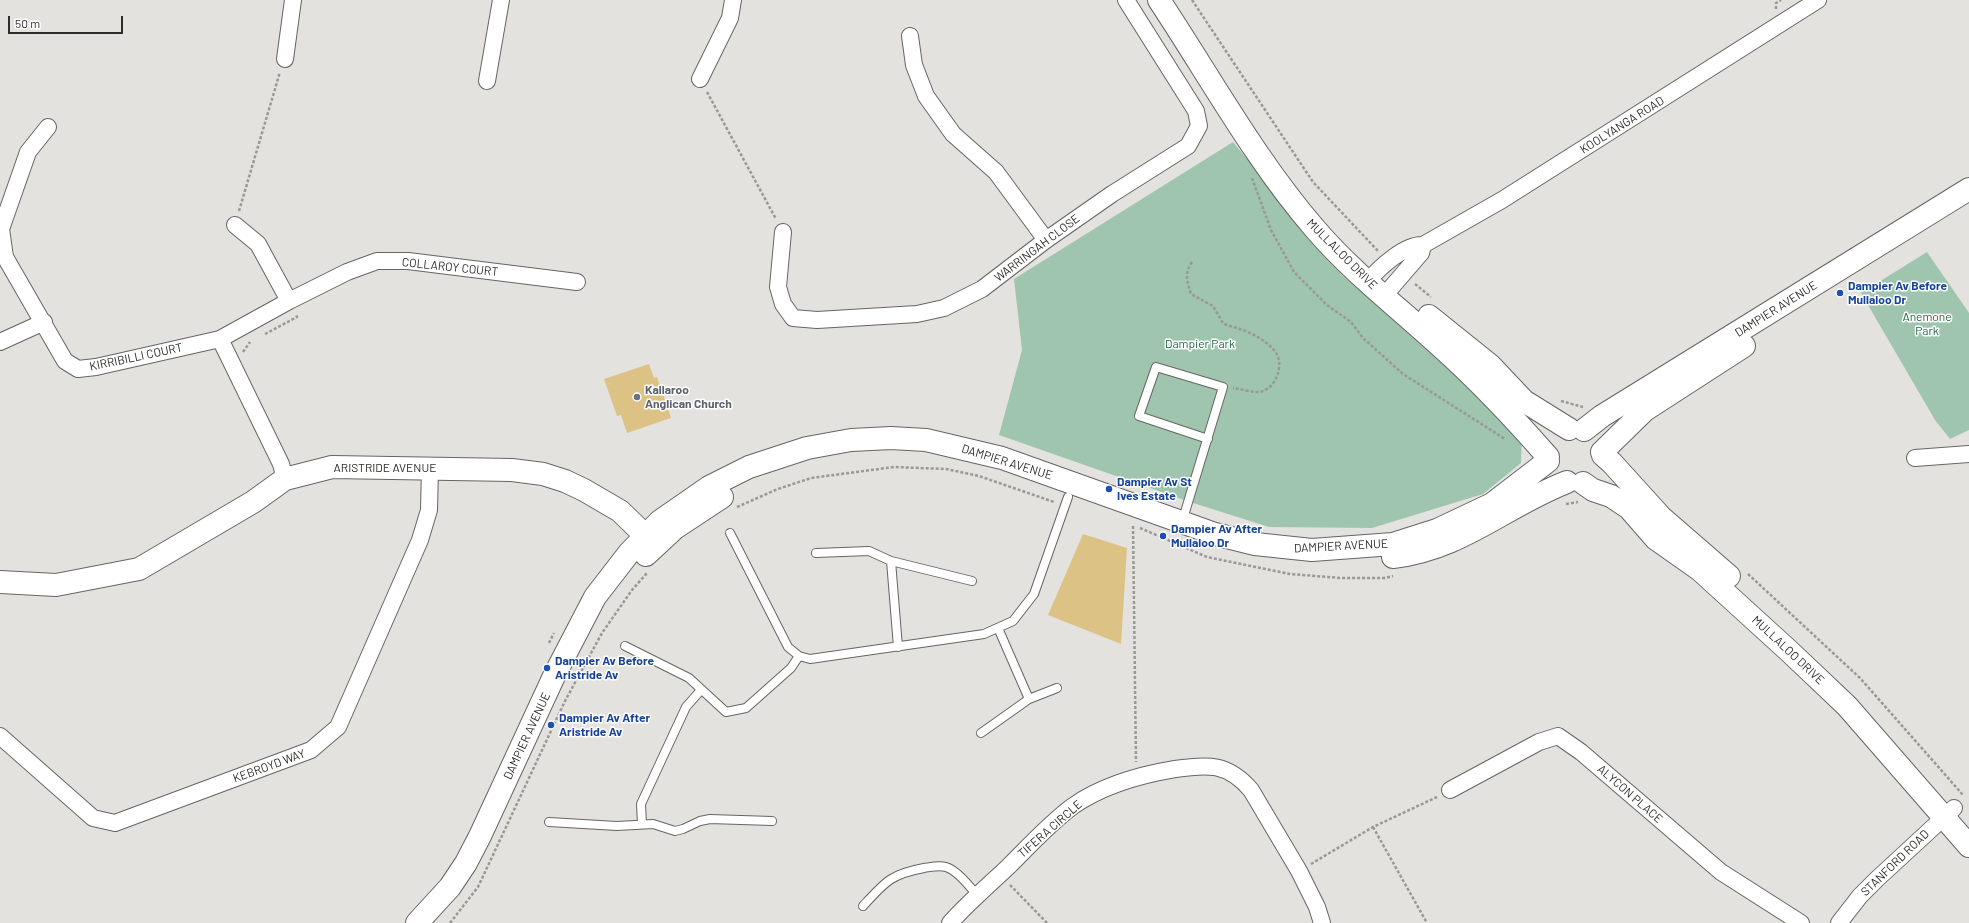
<!DOCTYPE html>
<html>
<head>
<meta charset="utf-8">
<style>
	body { margin:0 }
	#map { position:relative; width:1969px; height:923px; overflow:hidden; background:#e4e2df; font-family:Barlow,sans-serif }
	canvas { display:block }
	.scale { position:absolute; left:8px; top:16px; width:115px; height:18px; box-sizing:border-box; border:2px solid #2d2d2b; border-top:0; padding-left:5px; font-size:12px; line-height:14px; white-space:nowrap; color:#2d2d2b; -webkit-text-stroke:3px #fff; paint-order:stroke }
</style>
</head>
<body>
<div id="map">
<canvas width="1969" height="923"></canvas>
<div class="scale">50 m</div>
</div>
<script>
const context = document.querySelector('canvas').getContext('2d');
context.lineJoin = 'round';
function fillPath(path, color) { context.fillStyle = color; context.fill(path, 'evenodd'); }
function strokePath(path, color, width, dash) { context.strokeStyle = color; context.lineWidth = width; context.lineCap = dash ? 'butt' : 'round'; context.setLineDash(dash || []); context.stroke(path); }
function write(font, color, halo, rows, align = 'center') {
  context.font = font + ' Barlow,sans-serif'; context.lineWidth = 3; context.setLineDash([]); context.textBaseline = 'middle'; context.strokeStyle = halo; context.fillStyle = color; for (const [text, x, y, turn = 0] of rows) {
    context.save(); context.translate(x, y); context.rotate((+turn || 0) * Math.PI / 180); context.textAlign = isNaN(turn) ? turn : align; if (halo) context.strokeText(text, 0, 0); context.fillText(text, 0, 0); context.restore();
  }
}
const green = new Path2D(`
	M1233 142 1342 275 1522 433 1521 463 1483 494 1372 528 1269 527 1190 502 999 435 1022 350 1014 279Z
	M1927 252 1969 313V430L1950 439 1935 420 1861 293Z`);
const building = new Path2D(`
	M649 364 654 378 657 377 671 418 627 433 621 415 617 416 604 379Z
	M1083 534 1127 548 1121 644 1048 615Z`);
const path = new Path2D(`
	M1192 0 1313 182 1378 251
	M1776 9V3L1781 0
	M707 92 776 219
	M1252 178 1271 230 1294 272 1327 305 1351 322 1363 338 1403 374 1505 439
	M239 211 280 72
	M1192 262C1184 273 1187 282 1191 294L1213 306 1223 323C1228 326 1234 327 1240 329 1252 333 1265 340 1274 350 1286 363 1276 392 1257 392 1250 392 1241 389 1233 388
	M1415 284 1431 297
	M265 334 297 317 296 315
	M243 352 250 342
	M1561 401 1583 407
	M1566 504 1578 502
	M737 507 778 489 811 478 894 467 946 469 979 476 1054 502
	M1133 526 1136 762
	M1140 528 1207 557 1290 574 1340 578H1385L1393 576
	M1748 574 1860 678 1963 795
	M549 643 554 633
	M1373 827 1427 923
	M1311 864 1373 827 1437 797
	M1010 885 1047 923
	M450 923 478 887 565 701 602 633 632 590 647 573`);
const lane = new Path2D(`
	M1182 522 1223 387 1156 367 1139 416 1208 439
	M730 533 788 647 799 656 810 659 984 634 1013 621 1034 594 1068 497
	M816 553 869 551 891 561 898 647
	M891 561 972 581
	M998 628 1029 699
	M625 646 689 678 726 712 746 708 791 668 799 656
	M981 733 1029 699 1057 688
	M549 822 617 826 653 824 675 831 683 829 700 821 710 819 772 821
	M642 824 641 804 686 707 701 690
	M863 906C885 882 891 874 924 868 931 867 939 865 946 867 958 871 969 886 978 896`);
const street = new Path2D(`
	M910 36 914 65 926 96 953 134 996 172 1046 240
	M285 59 293 0
	M700 79 730 18 733 0
	M487 81 501 0
	M48 127 28 152 1 229 5 257 65 361 78 369 96 367 220 339 281 464 285 479
	M235 225 258 244 289 301
	M783 232 778 287 783 304 793 318 817 320 917 314 944 308 982 289 1046 240 1112 194 1188 146 1199 126 1196 111 1126 0
	M1368 281C1380 267 1405 244 1423 245L1502 200 1818 0
	M1384 296 1421 253 1423 245
	M220 339 289 301 347 272 377 261H408L577 282
	M0 342 44 322
	M1915 458 1969 454
	M0 736 93 818 115 823 311 750 338 727 420 540 429 510 430 468
	M1450 790 1539 742 1558 736 1581 752 1721 872 1801 923
	M950 923C968 903 989 885 1009 866 1029 846 1050 823 1073 806 1103 785 1139 775 1175 769 1208 764 1228 763 1251 790L1299 871 1317 907 1322 923
	M1839 923 1860 896 1877 879 1954 808`);
const secondary = new Path2D(`
	M1159 0C1210 77 1256 161 1316 230 1353 273 1399 308 1440 346 1478 380 1514 418 1548 457
	M1429 316 1490 365 1524 401 1569 429
	M1584 430 1602 416 1969 189
	M1602 452 1645 410 1744 346
	M1603 455 1612 463 1661 517 1729 576
	M1583 483 1593 490 1611 496 1629 508 1656 539 1700 570 1789 651 1847 706 1969 846
	M646 555 675 528 722 497
	M1393 557C1462 549 1505 506 1567 482
	M0 582 56 585 139 569 253 502 285 479 332 467 512 470 543 474 565 481 584 490 620 511 655 545
	M417 923 450 887 466 863 480 836 555 674 595 597 629 553 660 521 709 487 749 467 807 448 851 440 891 438 926 440 1002 458 1215 534 1255 544 1312 550 1393 544 1437 530 1492 504 1548 461`);
const markers = [
	[1840,293,4,"#1a4fb4"],
	[637,397,4,"#6b7280"],
	[1109,489,4,"#1a4fb4"],
	[1163,536,4,"#1a4fb4"],
	[547,668,4,"#1a4fb4"],
	[551,725,4,"#1a4fb4"]
];
const streetNames = [
	["KOOLYANGA ROAD",1622,125,-32],
	["WARRINGAH CLOSE",1037,248,-37],
	["MULLALOO DRIVE",1342,254,45],
	["COLLAROY COURT",450,267,6],
	["DAMPIER AVENUE",1776,309,-32],
	["KIRRIBILLI COURT",136,357,-12],
	["DAMPIER AVENUE",1007,462,17],
	["ARISTRIDE AVENUE",385,468],
	["DAMPIER AVENUE",1341,546,-3],
	["MULLALOO DRIVE",1788,650,43],
	["DAMPIER AVENUE",527,736,-65],
	["KEBROYD WAY",269,766,-20],
	["ALYCON PLACE",1630,794,41],
	["TIFERA CIRCLE",1050,829,-41],
	["STANFORD ROAD",1895,863,-44]
];
const transitNames = [
	["Dampier Av Before",1848,286],
	["Mullaloo Dr",1848,300],
	["Dampier Av St",1117,482],
	["Ives Estate",1117,496],
	["Dampier Av After",1171,529],
	["Mullaloo Dr",1171,543],
	["Dampier Av Before",555,661],
	["Aristride Av",555,675],
	["Dampier Av After",559,718],
	["Aristride Av",559,732]
];
const parkNames = [
	["Anemone",1927,317],
	["Park",1927,331],
	["Dampier Park",1200,344]
];
const worshipNames = [
	["Kallaroo",645,390],
	["Anglican Church",645,404]
];
fillPath(green, '#9fc5ae');
fillPath(building, '#ddc285');
strokePath(lane, '#676562', 10);
strokePath(street, '#676562', 18);
strokePath(secondary, '#676562', 24);
strokePath(path, '#999895', 2.5, [3, 2]);
strokePath(lane, '#fff', 8);
strokePath(street, '#fff', 16);
strokePath(secondary, '#fff', 22);
for (const [x, y, r, color] of markers) { const dot = new Path2D(); dot.arc(x, y, r, 0, 2 * Math.PI); context.fillStyle = color; context.fill(dot); strokePath(dot, '#fff', 1.5); }
write('12px', '#2d2d2b', '#fff', streetNames);
write('bold 12px', '#164399', '#fff', transitNames, 'left');
write('12px', '#1e6744', '#fff', parkNames);
write('bold 12px', '#5b616d', '#fff', worshipNames, 'left');
</script>
</body>
</html>
